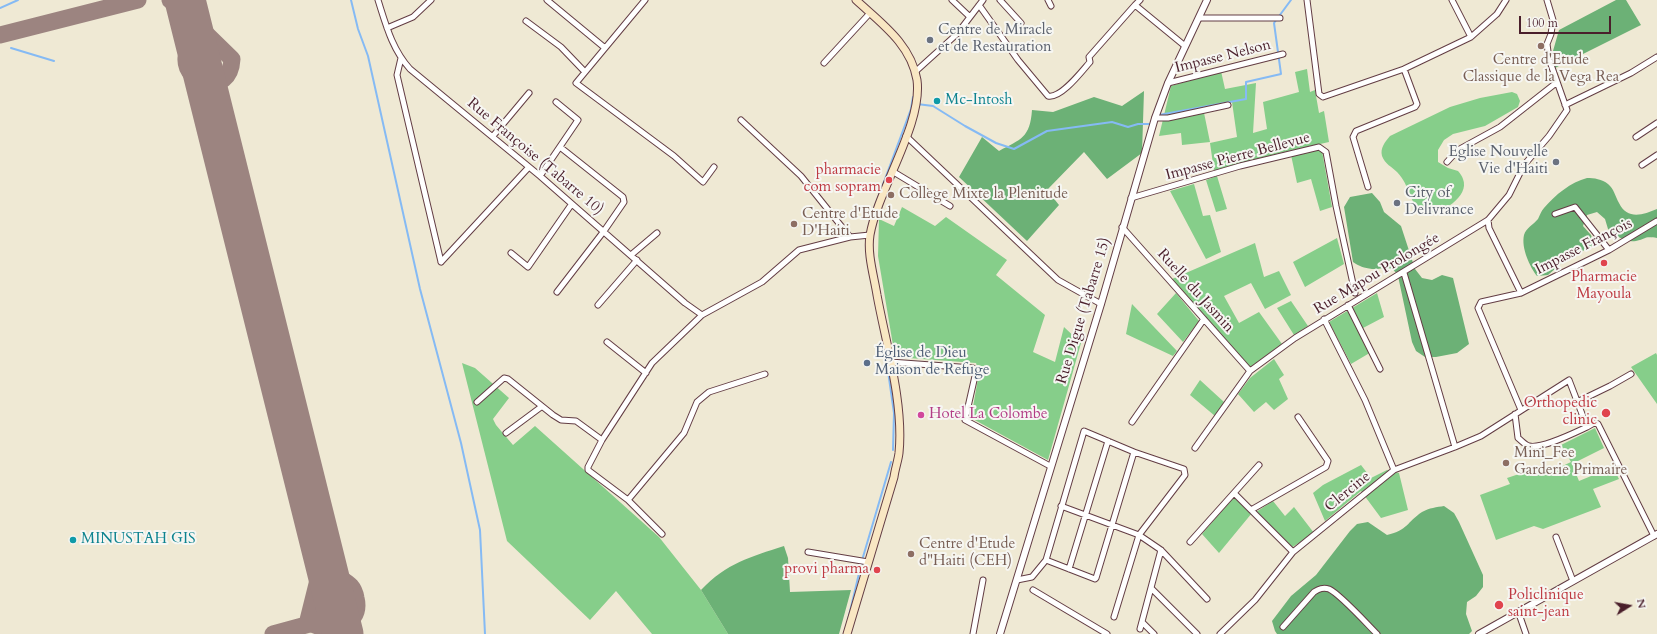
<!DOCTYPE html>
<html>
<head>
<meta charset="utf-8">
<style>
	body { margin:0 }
	#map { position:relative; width:1657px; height:634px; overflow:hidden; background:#efe9d4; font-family:Cardo,serif }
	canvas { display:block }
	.north { position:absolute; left:1609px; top:586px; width:40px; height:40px; -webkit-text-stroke:3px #f6f6f2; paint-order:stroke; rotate:79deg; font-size:11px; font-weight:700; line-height:16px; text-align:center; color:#4a1f2b }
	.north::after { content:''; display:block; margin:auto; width:14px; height:18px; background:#4a1f2b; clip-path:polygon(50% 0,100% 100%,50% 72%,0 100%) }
	.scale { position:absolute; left:1519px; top:16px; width:92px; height:18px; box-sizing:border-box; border:2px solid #4a1f2b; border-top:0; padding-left:5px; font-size:12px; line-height:14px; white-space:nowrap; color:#4a1f2b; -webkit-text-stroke:3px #f6f6f2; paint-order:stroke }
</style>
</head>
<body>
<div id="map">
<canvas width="1657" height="634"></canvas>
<div class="north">N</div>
<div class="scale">100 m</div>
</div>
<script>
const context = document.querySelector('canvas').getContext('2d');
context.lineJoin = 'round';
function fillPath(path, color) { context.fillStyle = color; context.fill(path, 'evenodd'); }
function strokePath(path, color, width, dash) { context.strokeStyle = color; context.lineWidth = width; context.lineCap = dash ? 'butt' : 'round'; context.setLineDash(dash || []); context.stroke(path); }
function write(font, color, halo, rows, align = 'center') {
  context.font = font + ' Cardo,serif'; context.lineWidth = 4; context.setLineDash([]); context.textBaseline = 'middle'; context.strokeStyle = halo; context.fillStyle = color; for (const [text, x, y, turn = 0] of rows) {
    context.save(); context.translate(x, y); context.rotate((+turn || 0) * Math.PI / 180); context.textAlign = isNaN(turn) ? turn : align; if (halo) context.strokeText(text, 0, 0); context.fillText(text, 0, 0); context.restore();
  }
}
const green = new Path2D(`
	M1307 69 1310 92 1315 90 1319 113 1324 111 1329 142 1280 153 1214 171 1210 143 1237 137 1232 102 1203 108 1210 142 1182 145 1181 133 1159 136 1171 86 1221 71 1225 89 1256 83 1253 133 1267 129 1263 102 1299 92 1295 72Z
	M1512 92 1517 94 1520 101 1518 107 1485 126 1453 134 1444 140 1438 150V162L1448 168 1458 171C1460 173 1462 176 1463 179 1470 197 1441 213 1426 216 1408 204 1411 186 1397 172 1392 167 1385 164 1382 156 1380 148 1385 142 1390 136L1450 107 1480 98Z
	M1319 148 1322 151 1332 207 1320 211 1311 179 1297 183 1291 155Z
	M1217 176 1227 209 1216 212 1206 180Z
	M1194 184 1203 216 1210 215 1221 252 1206 259 1170 191Z
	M902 207 935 226 946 217 1007 260 996 275 1045 315 1033 352 1055 362 1064 327 1081 343 1048 460 971 418 979 373 976 363 895 357 878 256 879 219 894 226Z
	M1337 238 1344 264 1305 287 1293 262Z
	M1255 243 1264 277 1279 271 1291 295 1265 309 1251 283 1224 296 1239 323 1259 312 1282 344 1249 368 1172 279Z
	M1176 293 1199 321 1183 342 1157 314Z
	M1377 293 1384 317 1363 328 1373 351 1351 364 1329 322Z
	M1291 301 1308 326 1294 335 1277 308Z
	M1132 304 1177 351 1173 356 1126 334Z
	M1656 353 1657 355V404L1631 367Z
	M1274 359 1284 375 1279 379 1288 399 1274 410 1266 402 1254 412 1238 394 1250 378Z
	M462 363 475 368 509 398 493 419 496 425 513 445 535 426 659 537 701 590 728 634H652L616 591 590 620 507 541Z
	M1200 380 1224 402 1215 416 1190 395Z
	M1595 428 1604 448 1572 464 1579 481 1613 467 1619 479 1593 489 1601 507 1543 529 1534 526 1496 540 1480 495 1510 484 1507 478 1537 468 1541 476 1571 462 1561 445Z
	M1361 465 1371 478 1387 470 1399 473 1408 510 1381 518 1361 491 1325 521 1313 493 1323 485Z
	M1234 497 1252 513 1219 553 1202 534Z
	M1273 501 1285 516 1294 507 1314 533 1291 548 1256 512Z`);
const forest = new Path2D(`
	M1616 0H1626L1641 25 1555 68 1553 51 1559 30Z
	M1144 91 1142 153 1107 179 1084 152 1047 190 1059 205 1027 241 959 177 982 137 999 151C1021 139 1030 138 1032 110L1053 112 1094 97 1122 106Z
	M1587 178C1594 178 1602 179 1608 184 1614 189 1615 196 1619 203 1627 220 1643 215 1657 209V238C1643 236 1647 239 1636 241 1624 243 1616 235 1608 229L1605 219 1597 212 1587 215 1583 226 1591 235 1594 245 1564 261 1548 275 1537 276C1530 267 1521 248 1524 235 1526 228 1534 224 1538 219 1540 215 1541 211 1544 208 1555 195 1571 182 1587 178Z
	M1372 193 1380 202 1384 212 1401 226 1415 269 1422 278 1432 280 1442 275 1453 278 1469 344 1457 353 1436 357H1425L1416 351 1412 342 1398 276C1391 263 1382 270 1372 269 1364 268 1359 266 1353 262L1344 207 1350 197Z
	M1444 506 1454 513 1459 522 1483 575V587L1476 596 1467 602 1466 614 1472 631 1469 634H1277L1275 631 1272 621 1291 596 1316 575 1350 531 1357 524 1368 522 1387 535C1408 530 1407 522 1422 512 1429 508 1437 507 1444 506Z
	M784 546 788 558 790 592 851 590 839 634H728L701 590C727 563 750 557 784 546Z`);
const stream = new Path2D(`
	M351 0 358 29 368 56 420 289 461 443 480 530 485 634
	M0 8 18 0
	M11 48 54 61
	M917 104 933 106 965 126 996 143 1014 149 1047 131 1112 122 1128 127 1138 124H1150L1151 123
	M1159 115 1246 99V82L1281 74 1274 23 1291 0
	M872 214 911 109 913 97
	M886 357 894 413 893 450
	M863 557 891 462
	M848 620 861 565`);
const taxiway = new Path2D(`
	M170 0 184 10 190 18 232 59C230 98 184 84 186 58 187 51 192 44 195 37
	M0 35 138 0
	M324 556 308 620C319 634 364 630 356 598 353 581 342 582 332 572 329 569 327 565 325 561
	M273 634 339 616`);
const runway = new Path2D(`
	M185 0 343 634`);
const minor = new Path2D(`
	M378 0C386 25 392 49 410 69L540 176 685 303 702 315
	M547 0 605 48
	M645 0 576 83 674 156 703 182 714 167
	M952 0 970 17
	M1000 0 1021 23
	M1048 0 1051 6
	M1307 0 1319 94 1323 97 1404 69 1471 37 1497 14 1506 0
	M1452 0 1471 37
	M979 5 1018 60 1048 96C1061 99 1082 71 1090 62L1089 57 1135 5 1185 46
	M1135 5 1140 0
	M1199 18H1280
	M526 21 561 47 585 72
	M387 28 413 17 431 0
	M401 58 397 75 441 262
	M824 63 870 13
	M915 72 957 34 983 0
	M1168 83 1283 54
	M1565 105 1631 73 1657 57
	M1155 118H1168L1228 105
	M741 120 801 176 850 237
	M493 136 529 93
	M906 136 1058 280 1101 304
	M1636 137 1657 123
	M1447 162 1458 150 1500 127 1556 83
	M1642 165 1657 155
	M892 171 950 206
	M540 176 578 120 556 102
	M1368 187 1353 137 1356 131 1415 107 1417 104 1404 69
	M1131 198 1240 166 1319 147 1326 152 1336 206 1355 293
	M1555 214 1575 207 1609 250
	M1488 220 1489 228 1521 293 1481 302 1478 308 1521 410
	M1122 227 1250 371
	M511 253 528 267 571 205
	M631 255 657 233
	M441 262 529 167
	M1404 273 1455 447
	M557 292 604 231 624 202 623 197 560 147
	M1521 293 1609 250 1657 221
	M598 305 637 260
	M1348 305 1380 369
	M1324 319 1365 400 1394 470
	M607 342 646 373
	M890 362 973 368 975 371V376L965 420 1050 466
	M477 402 504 378 508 379 553 415 561 420 576 421 602 440
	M1577 402 1610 386 1631 374
	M1515 414 1518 438C1522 441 1525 445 1529 446 1542 449 1574 433 1587 427
	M1132 422 1204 319
	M506 433 541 407
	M1195 448 1250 371 1295 338 1488 220 1509 195 1524 165 1549 136 1567 110 1549 59 1547 44 1551 34 1553 20 1547 0
	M1234 493 1293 552
	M628 500 684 433 697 402 709 392 765 374
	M1061 506 1139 535 1161 550 1207 599
	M1251 510 1326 467 1328 461 1298 417
	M662 534 628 500 588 470V467L602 440 652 363 702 315 762 282 799 250 850 237 870 235
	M1556 537 1573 581
	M1190 542 1259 465
	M808 552 868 562
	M1069 569 1108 441
	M1017 580 1032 577 1046 560 1084 431 1134 452 1096 578 1095 579 1046 560
	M1151 588 1197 634
	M1033 590 1107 634
	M1518 611 1526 634
	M1114 617 1139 535 1185 475 1184 469 1134 452
	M1142 622 1154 634
	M1283 627 1314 592C1319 589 1323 587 1329 589 1340 594 1367 624 1377 634
	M1140 629 1161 550
	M973 634 983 580
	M1220 634 1255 600 1293 552 1394 470 1455 447 1481 436 1569 380 1587 427 1594 423 1598 424 1654 536`);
const tertiary = new Path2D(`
	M1000 634 1101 304 1155 118 1168 83 1207 0
	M1479 634 1657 534`);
const secondary = new Path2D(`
	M847 634 894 477C895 469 898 461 899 453 904 404 886 344 877 295 874 276 867 254 870 235 878 189 923 124 917 80 911 44 881 23 856 0`);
const markers = [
	[930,40,4,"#6b7280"],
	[1541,46,4,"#8d6e63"],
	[937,101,4,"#0f9aa8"],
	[1556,162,4,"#6b7280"],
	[889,180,4,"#e0444e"],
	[891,195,4,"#8d6e63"],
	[1397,203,4,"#6b7280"],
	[794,224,4,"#8d6e63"],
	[1604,263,4,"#e0444e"],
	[867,363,4,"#5c6f8a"],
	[1606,413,5,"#e0444e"],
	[921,415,4,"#d1479c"],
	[1506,463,4,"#8d6e63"],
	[73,540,4,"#0f9aa8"],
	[911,554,4,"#8d6e63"],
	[877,570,4,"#e0444e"],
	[1499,605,5,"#e0444e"]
];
const worshipNames = [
	["Centre de Miracle",938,31],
	["et de Restauration",938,48],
	["Eglise Nouvelle",1548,153,"right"],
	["Vie d'Haiti",1548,170,"right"],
	["City of",1405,194],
	["Delivrance",1405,211]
];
const streetNames = [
	["Impasse Nelson",1223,57,-14],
	["Rue Françoise (Tabarre 10)",535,157,40],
	["Impasse Pierre Bellevue",1238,157,-15],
	["Impasse François",1584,247,-27],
	["Rue Mapou Prolongée",1377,274,-31],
	["Ruelle du Jasmin",1195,291,48],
	["Rue Digue (Tabarre 15)",1084,311,-73],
	["Clercine",1348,492,-39]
];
const educationNames = [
	["Centre d'Etude",1541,61,"center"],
	["Classique de la Vega Rea",1541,78,"center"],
	["College Mixte la Plenitude",899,195],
	["Centre d'Etude",802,215],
	["D'Haiti",802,232],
	["Mini_Fee",1514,454],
	["Garderie Primaire",1514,471],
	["Centre d'Etude",919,545],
	["d\"Haiti (CEH)",919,562]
];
const cultureNames = [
	["Mc-Intosh",945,101],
	["MINUSTAH GIS",81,540]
];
const healthNames = [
	["pharmacie",881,171],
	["com sopram",881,188],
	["Pharmacie",1604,278,"center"],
	["Mayoula",1604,295,"center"],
	["Orthopedic",1597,404],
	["clinic",1597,421],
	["provi pharma",869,570],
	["Policlinique",1508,596,"left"],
	["saint-jean",1508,613,"left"]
];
const serviceNames = [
	["Église de Dieu",875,354],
	["Maison de Refuge",875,371]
];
const hotelNames = [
	["Hotel La Colombe",929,415]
];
fillPath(green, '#86ce8a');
fillPath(forest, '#6cb176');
strokePath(stream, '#85baf4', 2);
strokePath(taxiway, '#9c8480', 17);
strokePath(runway, '#9c8480', 41);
strokePath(minor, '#633d44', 7);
strokePath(tertiary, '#633d44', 8);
strokePath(secondary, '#633d44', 9);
strokePath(minor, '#fff', 5);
strokePath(tertiary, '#fff', 6);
strokePath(secondary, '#f9e7c3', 7);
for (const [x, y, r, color] of markers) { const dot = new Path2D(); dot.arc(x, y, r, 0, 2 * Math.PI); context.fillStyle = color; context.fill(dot); strokePath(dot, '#f6f6f2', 1.5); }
write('15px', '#5b616d', '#f6f6f2', worshipNames, 'left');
write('15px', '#4a1f2b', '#f6f6f2', streetNames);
write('15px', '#785e54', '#f6f6f2', educationNames, 'left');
write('15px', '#0d838f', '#f6f6f2', cultureNames, 'left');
write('15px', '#be3a42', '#f6f6f2', healthNames, 'right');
write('15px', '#4e5e75', '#f6f6f2', serviceNames, 'left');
write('15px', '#b23c85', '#f6f6f2', hotelNames, 'left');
</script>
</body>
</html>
